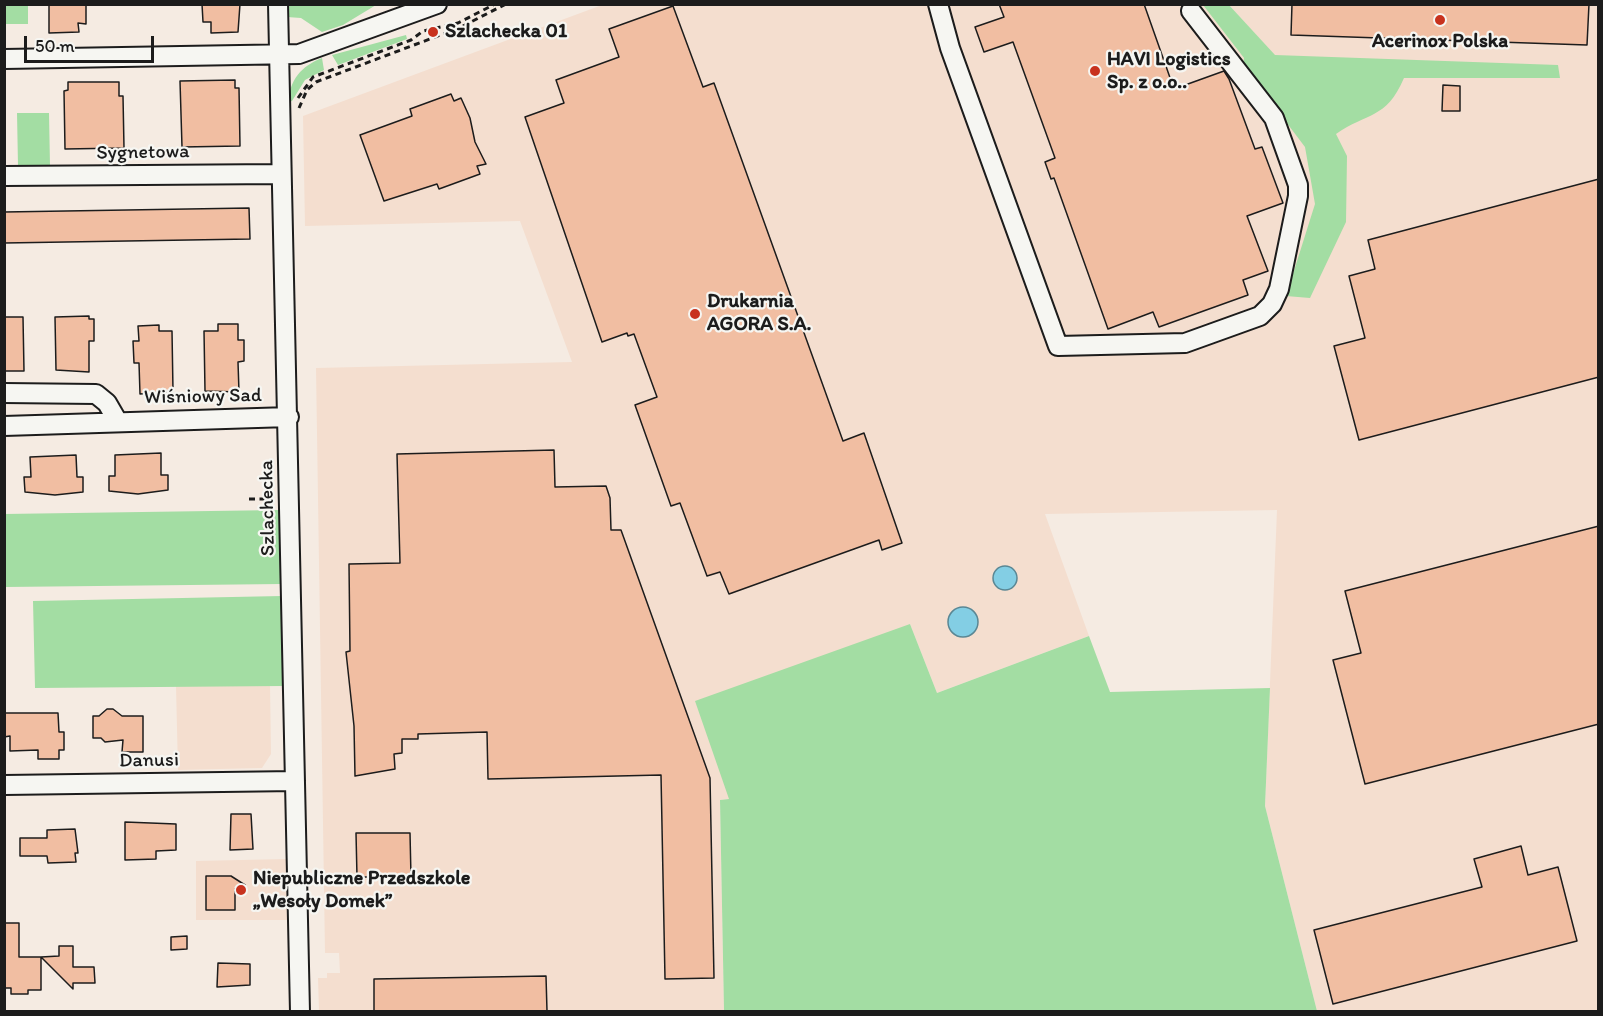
<!DOCTYPE html>
<html>
<head>
<meta charset="utf-8">
<style>
	body { margin:0 }
	#map { position:relative; width:1603px; height:1016px; overflow:hidden; background:#f5ebe2; font-family:Itim,sans-serif }
	canvas { display:block }
	.frame { position:absolute; inset:0; border:6px solid #1c1c1c; pointer-events:none }
	.scale { position:absolute; left:24px; top:36px; width:130px; height:27px; box-sizing:border-box; border:3px solid #1c1c1c; border-top:0; padding-left:8px; font-size:18px; line-height:21px; white-space:nowrap; color:#1c1c1c; -webkit-text-stroke:4px #f6f6f2; paint-order:stroke }
</style>
</head>
<body>
<div id="map">
<canvas width="1603" height="1016"></canvas>
<div class="frame"></div>
<div class="scale">50 m</div>
</div>
<script>
const context = document.querySelector('canvas').getContext('2d');
context.lineJoin = 'round';
function fillPath(path, color) { context.fillStyle = color; context.fill(path, 'evenodd'); }
function strokePath(path, color, width, dash) { context.strokeStyle = color; context.lineWidth = width; context.lineCap = dash ? 'butt' : 'round'; context.setLineDash(dash || []); context.stroke(path); }
function write(font, color, halo, rows, align = 'center') {
  context.font = font + ' Itim,sans-serif'; context.lineWidth = 4.5; context.setLineDash([]); context.textBaseline = 'middle'; context.strokeStyle = halo; context.fillStyle = color; for (const [text, x, y, turn = 0] of rows) {
    context.save(); context.translate(x, y); context.rotate((+turn || 0) * Math.PI / 180); context.textAlign = isNaN(turn) ? turn : align; if (halo) context.strokeText(text, 0, 0); context.fillText(text, 0, 0); context.restore();
  }
}
const built = new Path2D(`
	M602 5H1203L1244 58 1274 55 1229 5H1598V1011H1317L1265 806 1277 510 1045 514 1089 636 937 693 910 624 729 799 720 800 724 1011H319L318 978H327V973H340L339 953H325L316 368 572 362 520 221 305 226 303 116Z
	M270 685 271 754 262 768 178 770 176 686Z
	M286 859 287 920H196V861Z`);
const green = new Path2D(`
	M5 5H28V24H5Z
	M287 5H376L343 25 322 32 301 18 287 17Z
	M1203 5H1229L1275 55 1558 65 1560 78H1404C1386 120 1367 112 1336 134L1347 156 1346 222 1310 298 1286 296 1315 204 1305 147 1243 65 1244 58Z
	M406 35 407 39 338 65 332 55Z
	M322 58 324 70 305 80 292 101 288 102C290 80 301 66 322 58Z
	M17 113H49L50 166H18Z
	M280 510 282 584 5 587 4 514Z
	M282 596 283 686 35 688 33 601Z
	M910 624 937 693 1089 636 1110 692 1270 688 1265 806 1317 1011H724L720 800 729 799 695 701Z`);
const water = new Path2D(`
	M993 578a12 12 0 1 1 24 0a12 12 0 1 1-24 0Z
	M948 622a15 15 0 1 1 30 0a15 15 0 1 1-30 0Z`);
const building = new Path2D(`
	M49 4H86V24L78 23 79 32 49 33Z
	M202 4H240L238 32 211 33V22H203Z
	M999 4H1144L1174 89 1224 71 1229 79 1255 149 1262 147 1283 203 1247 216 1268 271 1243 280 1248 295 1159 327 1153 312 1108 329 1054 178 1051 179 1045 162 1055 158 1013 42 984 52 975 27 1004 17Z
	M1292 4H1589L1587 45 1291 35Z
	M673 6 703 87 714 83 843 441 864 433 902 543 882 550 879 540 729 594 720 572 707 576 680 503 671 506 635 405 657 397 634 334 628 336 627 333 602 342 525 117 564 103 556 80 619 57 609 29Z
	M235 80V88H239L240 146 182 147 180 81Z
	M68 82H119V96H123L124 148 65 149 64 91 68 90Z
	M1443 85 1460 86V111H1442Z
	M451 94 454 101 461 98 470 118 475 142 486 164 477 166 480 174 439 189 437 184 384 201 360 135 412 116 410 109Z
	M1599 179V377L1359 440 1334 346 1365 338 1349 276 1375 269 1368 240Z
	M249 208 250 239 4 243V212Z
	M89 316V319H94V341H89V372L56 370 55 317Z
	M4 317H23L24 371H4Z
	M218 324H238V340H244V361L238 362 239 392 205 391 204 331H218Z
	M159 325V331H172L173 391 140 394 139 363H134L133 341H139L138 326Z
	M554 450 555 487 606 486 610 498 611 530H621L710 778 714 978 665 979 661 775 488 779 487 732 418 734V739H402V753L394 754 395 769 355 776 354 726 346 652 350 651 349 564 400 563 397 454Z
	M161 453V475H168V490L138 494 109 491V476H115V455Z
	M76 455 77 477H83V492L55 495 25 492 24 477H31L30 457Z
	M1599 526V724L1365 784 1333 660 1361 653 1345 591Z
	M107 709H113L122 716H143V752H122L123 740 105 742 101 738H93V716H99Z
	M4 713H58L59 732H64V750H59V759H38V750L10 751V736L4 737Z
	M231 814H251L253 849 230 850Z
	M125 822 176 824V850L156 851V859L125 860Z
	M75 829 78 853H75L76 862 48 863 47 856H20V838H47V830Z
	M356 833H410L411 877H357Z
	M1521 846 1528 875 1558 867 1577 941 1333 1004 1314 930 1482 887 1474 859Z
	M206 876H231L245 885 235 889V910H206Z
	M4 923H19V957H41V990H28V994H11V988H4Z
	M187 936V949L171 950V937Z
	M59 946H73V967H94L95 983H73V989L41 957 59 956Z
	M218 963 250 964V985L217 987Z
	M546 976 547 1011H374V979Z`);
const path = new Path2D(`
	M298 98 313 77 411 40 423 31 458 23 495 4
	M299 108 307 90 316 82 459 28 506 4
	M249 499H271`);
const minor = new Path2D(`
	M278 4 300 1012
	M938 4 950 48 1058 346 1185 343 1260 316 1272 304 1279 289 1298 196V185L1274 118 1191 11
	M4 59 299 54 437 4
	M4 176 281 174
	M4 393 96 394 107 403 118 422
	M4 426 289 417
	M4 785 295 781`);
const markers = [
	[1440,20,6,"#c8321e"],
	[433,32,6,"#c8321e"],
	[1095,71,6,"#c8321e"],
	[695,314,6,"#c8321e"],
	[241,890,6,"#c8321e"]
];
const poiNames = [
	["Szlachecka 01",445,32],
	["Acerinox Polska",1440,42,"center"],
	["HAVI Logistics",1107,60],
	["Sp. z o.o..",1107,83],
	["Drukarnia",707,302],
	["AGORA S.A.",707,325],
	["Niepubliczne Przedszkole",253,879],
	["„Wesoły Domek”",253,902]
];
const streetNames = [
	["Sygnetowa",143,153,-1],
	["Wiśniowy Sad",203,397,-1],
	["Szlachecka",268,508,-91],
	["Danusi",149,761,-1]
];
fillPath(built, '#f4decf');
fillPath(green, '#a3dda3');
fillPath(water, '#83cee4');
strokePath(water, '#5a8794', 1.5);
fillPath(building, '#f1bea2');
strokePath(building, '#1c1c1c', 1.5);
strokePath(minor, '#1c1c1c', 22);
strokePath(path, '#1c1c1c', 3, [6, 4.5]);
strokePath(minor, '#f6f6f2', 18);
for (const [x, y, r, color] of markers) { const dot = new Path2D(); dot.arc(x, y, r, 0, 2 * Math.PI); context.fillStyle = color; context.fill(dot); strokePath(dot, '#f6f6f2', 2); }
write('bold 20px', '#1c1c1c', '#f6f6f2', poiNames, 'left');
write('20px', '#1c1c1c', '#f6f6f2', streetNames);
</script>
</body>
</html>
